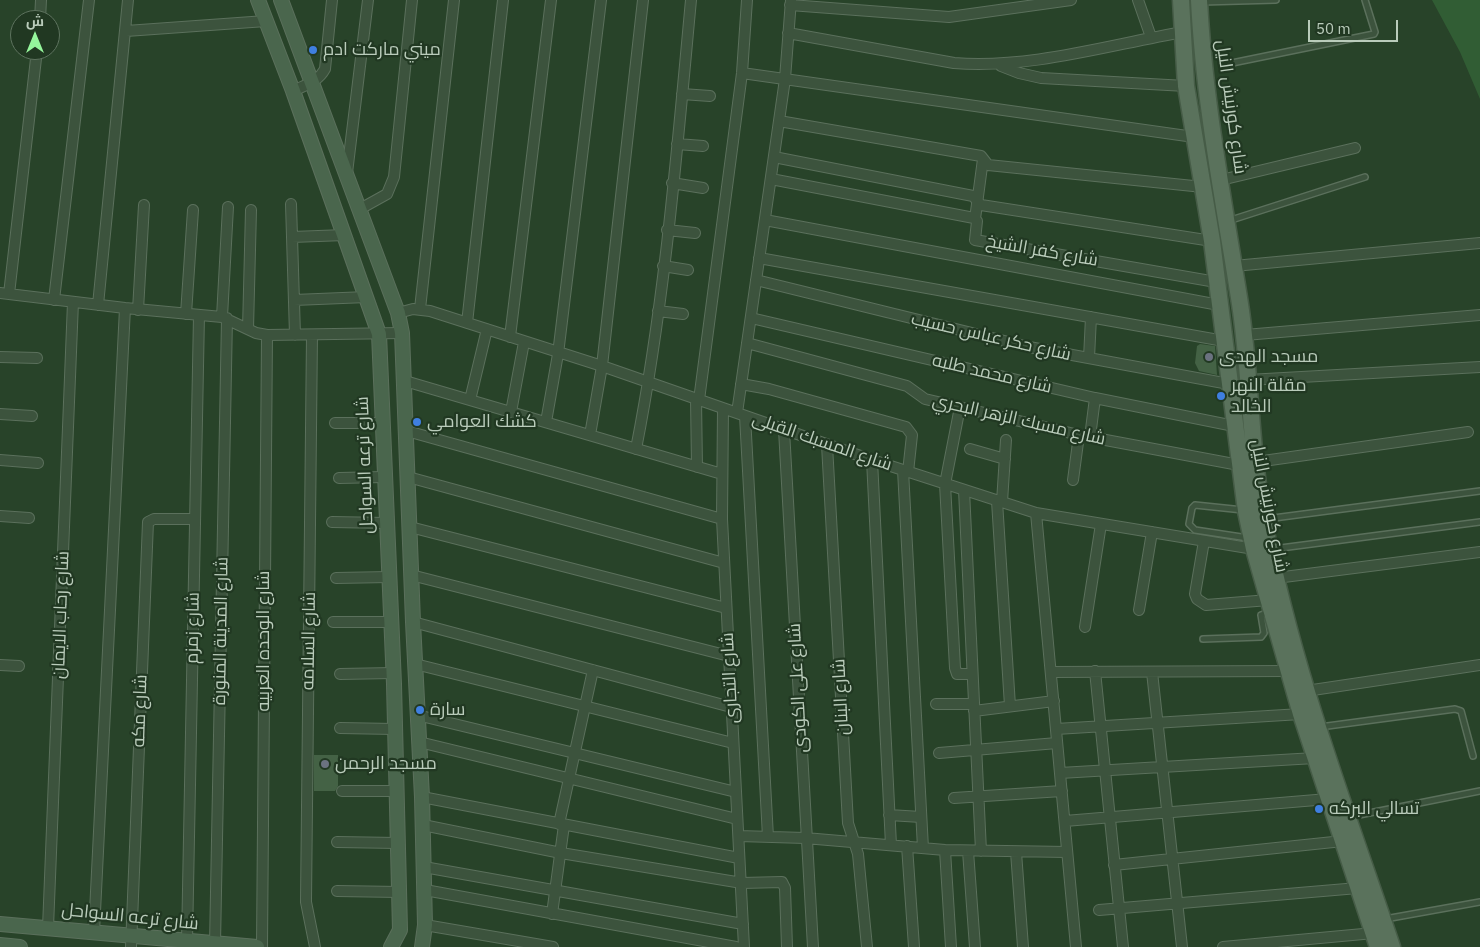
<!DOCTYPE html>
<html>
<head>
<meta charset="utf-8">
<style>
	body { margin:0 }
	#map { position:relative; width:1480px; height:947px; overflow:hidden; background:#284329; font-family:"IBM Plex Sans",Cairo,sans-serif }
	canvas { display:block }
	.north { position:absolute; left:10px; top:10px; width:50px; height:50px; box-sizing:border-box; background:#213822; border:1px solid #5e735f; border-radius:50%; rotate:0deg; font-size:14px; font-weight:700; line-height:20px; text-align:center; color:#baccbb }
	.north::after { content:''; display:block; margin:auto; width:18px; height:22px; background:#95f69c; clip-path:polygon(50% 0,100% 100%,50% 72%,0 100%) }
	.scale { position:absolute; left:1308px; top:20px; width:90px; height:22px; box-sizing:border-box; border:2px solid #baccbb; border-top:0; padding-left:6px; font-size:15px; line-height:18px; white-space:nowrap; color:#baccbb; -webkit-text-stroke:4px #213822; paint-order:stroke }
</style>
</head>
<body>
<div id="map">
<canvas width="1480" height="947"></canvas>
<div class="north">ش</div>
<div class="scale">50 m</div>
</div>
<script>
const context = document.querySelector('canvas').getContext('2d');
context.lineJoin = 'round';
function fillPath(path, color) { context.fillStyle = color; context.fill(path, 'evenodd'); }
function strokePath(path, color, width, dash) { context.strokeStyle = color; context.lineWidth = width; context.lineCap = dash ? 'butt' : 'round'; context.setLineDash(dash || []); context.stroke(path); }
function write(font, color, halo, rows, align = 'center') {
  context.font = font + ' "IBM Plex Sans",Cairo,sans-serif'; context.lineWidth = 4.5; context.setLineDash([]); context.textBaseline = 'middle'; context.strokeStyle = halo; context.fillStyle = color; for (const [text, x, y, turn = 0] of rows) {
    context.save(); context.translate(x, y); context.rotate((+turn || 0) * Math.PI / 180); context.textAlign = isNaN(turn) ? turn : align; if (halo) context.strokeText(text, 0, 0); context.fillText(text, 0, 0); context.restore();
  }
}
const water = new Path2D(`
	M1432 0H1480V99L1460 52Z`);
const building = new Path2D(`
	M1200 344 1215 346 1217 375 1199 371 1195 363 1197 346Z
	M314 755H338V786L335 791H314Z`);
const service = new Path2D(`
	M1202 2 1276 0
	M1232 63 1374 34 1375 32 1365 0
	M1228 221 1365 177
	M1243 510 1195 505 1192 508 1189 524 1195 530 1248 538
	M1266 519 1480 491
	M1273 549 1480 522
	M1203 639 1261 637 1264 633 1261 615 1269 612
	M1320 727 1455 709 1461 711 1473 756
	M1349 817 1480 791
	M1385 919 1480 902`);
const minor = new Path2D(`
	M1138 0 1151 37
	M790 5 949 17 1071 0
	M40 20 41 0
	M126 31 266 21
	M788 33 954 63C1031 69 1108 45 1183 32
	M1001 66 1019 73 1041 78 1186 86
	M742 73 1194 137
	M293 91C305 85 318 82 325 69L332 0
	M682 94 710 96
	M779 121 981 156 988 165 1203 187
	M677 144 703 146
	M774 157 973 196 981 205 1212 241
	M347 173 368 0
	M771 179 974 218 977 221 975 240 1216 282
	M1221 180 1355 148
	M672 183 703 188
	M291 204 295 335
	M360 209 387 194 394 177 412 0
	M975 219 983 159
	M765 220 1219 305
	M667 230 695 233
	M292 237 345 235
	M759 258 1224 341
	M663 266 688 270
	M1234 266 1480 243
	M756 280 1029 347 1229 384
	M0 293 125 308 222 317 256 333 267 335 402 333
	M9 294 37 50
	M54 300 89 0
	M294 300 367 297
	M98 305 128 0
	M420 309 454 0
	M138 310 144 205
	M658 311 683 314
	M398 313 413 309 430 311 602 366 872 460 1036 513 1254 549
	M186 314 193 210
	M222 317 228 207
	M751 318 1095 398 1234 426
	M467 323 503 0
	M248 329 251 210
	M312 335 306 902 315 947
	M1245 335 1480 315
	M510 337 551 0
	M747 343 907 386 925 399 1079 435 1239 465
	M0 357 37 358
	M1089 358 1091 317
	M1248 380 1480 367
	M405 381 722 474
	M741 384 769 389 906 427 912 435 908 472
	M696 399 697 467
	M470 400 487 329
	M699 400 742 73 747 0
	M960 407 945 484 955 668 957 674H972
	M723 408 722 519 744 947
	M511 412 524 342
	M737 413 785 79 791 0
	M0 414 32 416
	M745 416 768 837
	M546 422 558 354 601 0
	M335 423H382
	M784 430 813 947
	M407 431 722 519
	M590 435 602 366 643 0
	M1090 437 1095 398
	M827 445 848 823 858 854 867 947
	M636 449C665 301 677 150 691 0
	M970 449 1005 459
	M0 460 38 463
	M872 460 891 845
	M1256 462 1468 432
	M903 470 923 848
	M408 477 724 563
	M339 478 384 477
	M1073 480 1079 435
	M964 490 981 851
	M997 501 1010 706
	M1002 502 1006 440
	M1036 513 1076 947
	M0 516 29 518
	M332 522 386 523
	M410 527 726 608
	M1204 541 1195 594 1197 599 1206 605 1269 600
	M411 575 729 656
	M336 578 389 577
	M1276 578 1480 552
	M1139 610 1152 532
	M333 622H391
	M413 622 731 707
	M1085 627 1101 524
	M415 664 733 743
	M0 665 19 666
	M1095 671 1123 947
	M1051 672 1288 671
	M1152 672 1182 947
	M340 674 393 673
	M1306 691 1480 665
	M936 704H973
	M974 711 1054 701
	M417 715 736 792
	M340 728 394 729
	M1056 729 1301 714
	M419 742 737 819
	M939 753 1057 743
	M1060 773 1315 758
	M342 791H396
	M422 797 739 858
	M954 798 1062 791
	M889 815 921 817
	M1065 821 1328 799
	M559 824 593 670
	M423 825 561 853 742 883 782 882 785 888 787 947
	M739 836 805 838 945 850 1067 852
	M337 842 397 843
	M907 846 914 947
	M945 850 951 947
	M968 851 975 947
	M1016 852 1023 947
	M1114 865 1343 841
	M424 867 743 924
	M425 890 736 947
	M337 891 399 892
	M1099 910 1358 888
	M552 914 564 825
	M425 925 553 947
	M48 928 73 302
	M94 932 125 308
	M187 942 199 315
	M215 944 227 318
	M131 947 148 522 154 519H195
	M262 947 267 335
	M1223 947 1374 933`);
const secondary = new Path2D(`
	M258 0 293 91 379 334 394 684 400 930 391 947
	M281 0 398 313 402 333 413 622 422 797 425 925 422 947
	M0 924 257 947
	M0 945 20 947`);
const primary = new Path2D(`
	M1181 0 1186 86 1212 241 1246 511 1254 549 1301 714 1378 947
	M1199 0C1204 102 1224 203 1240 304 1251 376 1250 451 1264 522 1292 668 1345 807 1392 947`);
const markers = [
	[313,50,5,"#3f7fe0"],
	[1209,357,5,"#6b7280"],
	[1221,396,5,"#3f7fe0"],
	[417,422,5,"#3f7fe0"],
	[420,710,5,"#3f7fe0"],
	[325,764,5,"#6b7280"],
	[1319,809,5,"#3f7fe0"]
];
const poiNames = [
	["ميني ماركت ادم",323,50],
	["مسجد الهدى",1219,357],
	["مقلة النهر",1231,386],
	["الخالد",1231,407],
	["كشك العوامي",427,422],
	["سارة",430,710],
	["مسجد الرحمن",335,764],
	["تسالي البركه",1329,809]
];
const streetNames = [
	["شارع كورنيش النيل",1231,107,82],
	["شارع كفر الشيخ",1042,251,10],
	["شارع حكر عباس حسيب",991,337,13],
	["شارع محمد طلبه",992,374,13],
	["شارع مسبك الزهر البحري",1019,420,13],
	["شارع المسبك القبلى",822,442,19],
	["شارع ترعه السواحل",365,465,-92],
	["شارع كورنيش النيل",1269,506,79],
	["شارع رحاب الايمان",61,615,-88],
	["شارع زمزم",193,628,-89],
	["شارع المدينة المنورة",221,631,-89],
	["شارع الوحده العربيه",264,641,-90],
	["شارع السلامه",309,641,-89],
	["شارع التجارى",730,678,-93],
	["شارع على الكودى",798,688,-93],
	["شارع البنان",841,697,-93],
	["شارع مكه",140,711,-88],
	["شارع ترعه السواحل",130,917,6]
];
fillPath(water, '#315d34');
fillPath(building, '#446245');
strokePath(service, '#5b705c', 8);
strokePath(minor, '#5b705c', 12);
strokePath(secondary, '#5b705c', 16);
strokePath(primary, '#465c47', 19);
strokePath(service, '#3c533d', 5);
strokePath(minor, '#3c533d', 10);
strokePath(secondary, '#4a664d', 14);
strokePath(primary, '#5a725c', 16);
for (const [x, y, r, color] of markers) { const dot = new Path2D(); dot.arc(x, y, r, 0, 2 * Math.PI); context.fillStyle = color; context.fill(dot); strokePath(dot, '#213822', 2); }
write('18px', '#baccbb', '#213822', poiNames, 'left');
write('18px', '#baccbb', '#213822', streetNames);
</script>
</body>
</html>
